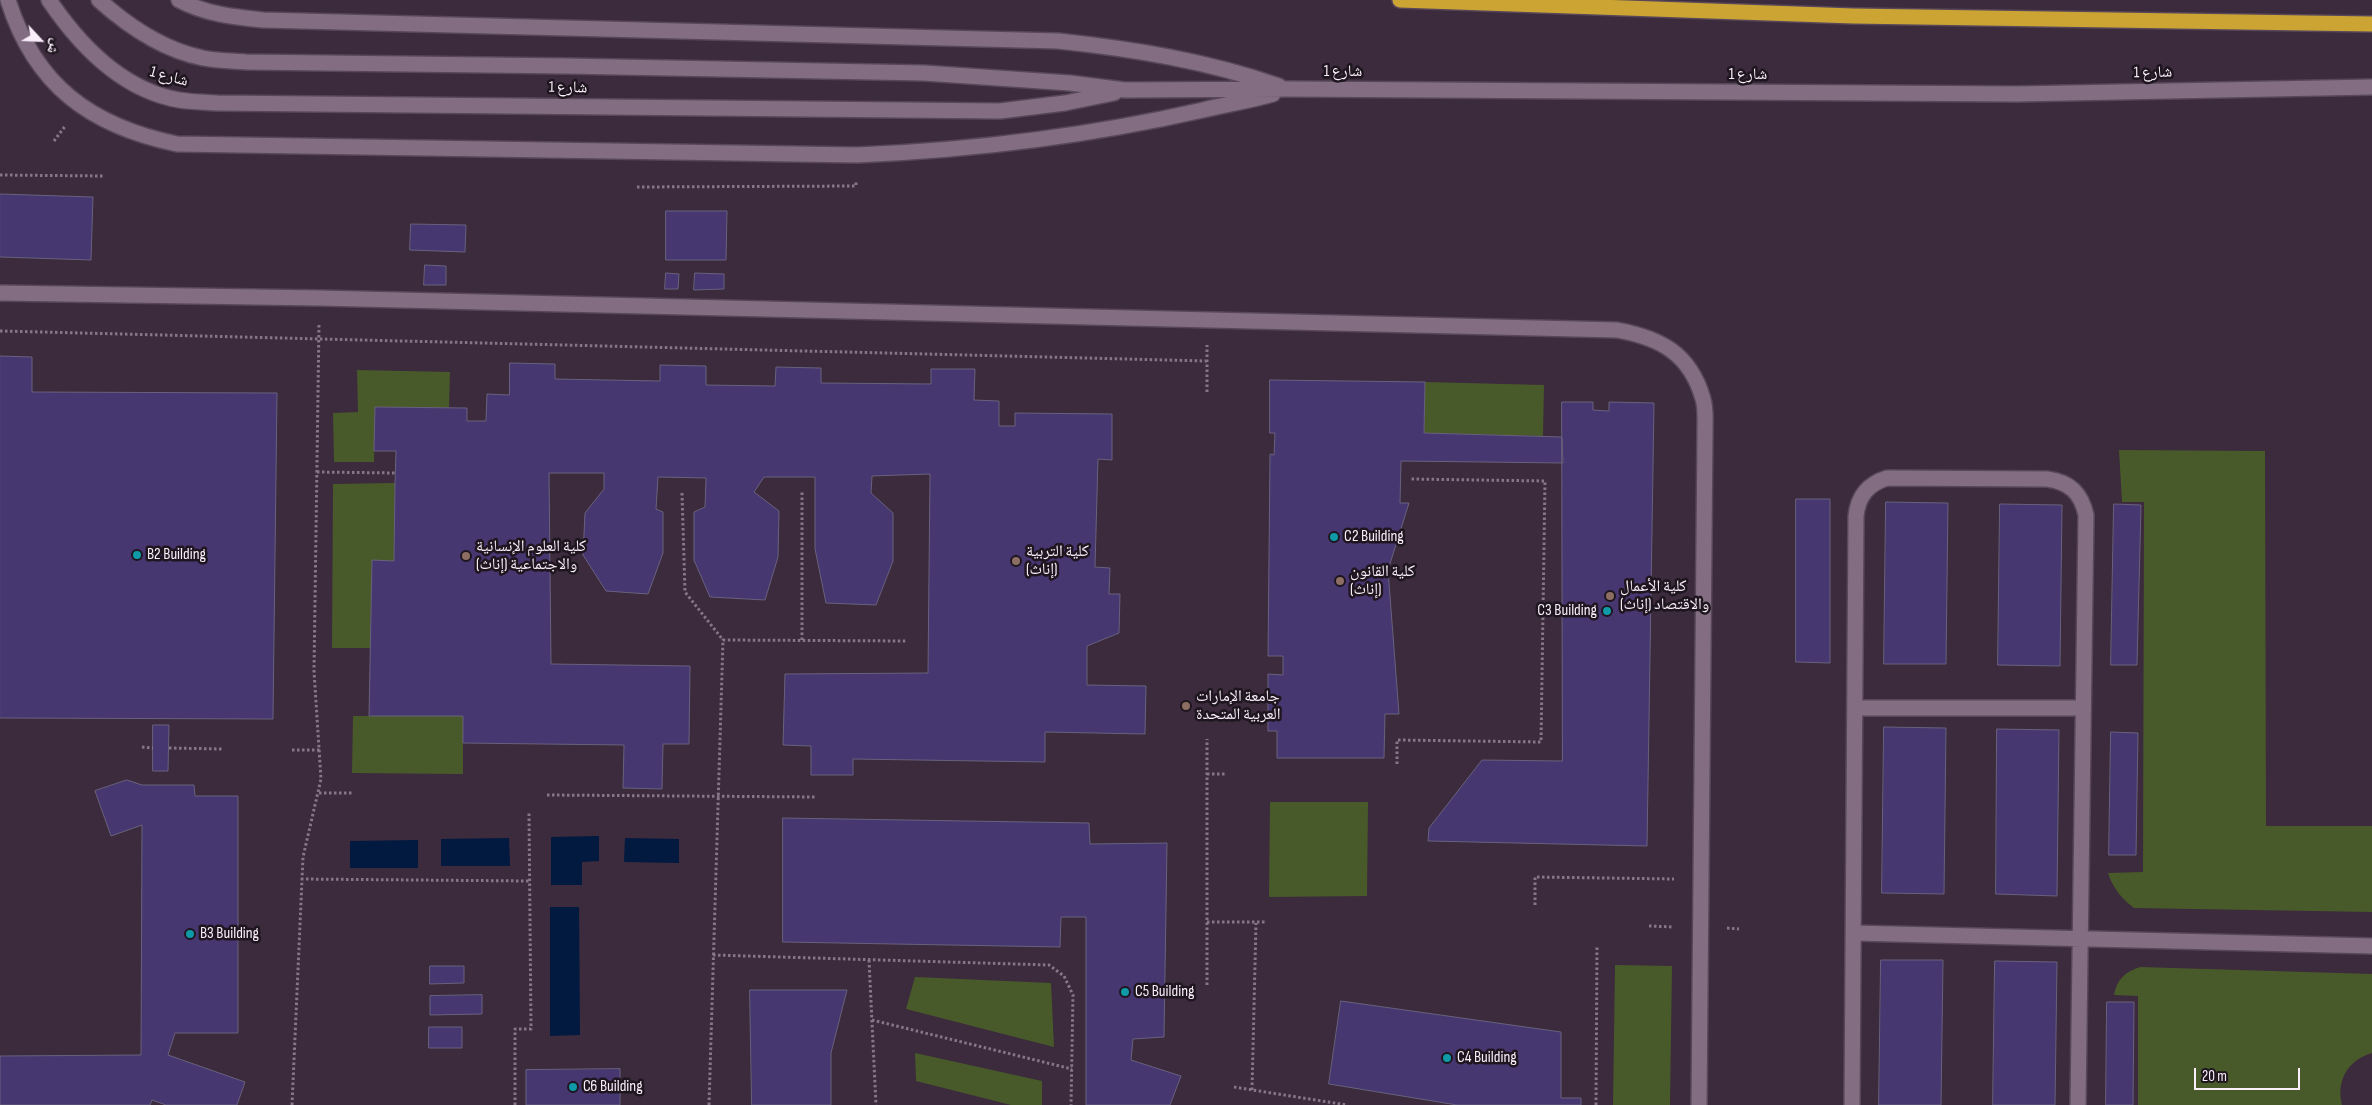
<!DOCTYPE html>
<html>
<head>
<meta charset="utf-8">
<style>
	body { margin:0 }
	#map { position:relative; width:2372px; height:1105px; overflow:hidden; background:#3c2a3d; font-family:"Sofia Sans Condensed","Noto Naskh Arabic",sans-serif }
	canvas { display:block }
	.north { position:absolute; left:15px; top:15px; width:50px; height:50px; -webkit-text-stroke:4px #1e161e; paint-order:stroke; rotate:115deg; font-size:14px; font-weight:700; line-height:20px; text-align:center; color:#faeefb }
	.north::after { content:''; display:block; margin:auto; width:18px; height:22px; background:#faeefb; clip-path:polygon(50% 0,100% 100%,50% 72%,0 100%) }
	.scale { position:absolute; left:2194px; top:1068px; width:106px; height:22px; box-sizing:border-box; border:2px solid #faeefb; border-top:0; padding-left:6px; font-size:15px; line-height:18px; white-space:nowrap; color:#faeefb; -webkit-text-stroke:4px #1e161e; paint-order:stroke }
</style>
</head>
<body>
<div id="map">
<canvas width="2372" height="1105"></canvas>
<div class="north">ش</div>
<div class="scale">20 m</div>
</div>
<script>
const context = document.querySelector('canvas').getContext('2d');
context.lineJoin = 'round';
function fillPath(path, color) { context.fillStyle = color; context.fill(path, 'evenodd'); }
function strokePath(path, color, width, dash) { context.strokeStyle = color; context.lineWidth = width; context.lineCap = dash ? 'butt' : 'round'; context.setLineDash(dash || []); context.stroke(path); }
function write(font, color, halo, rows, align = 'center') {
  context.font = font + ' "Sofia Sans Condensed","Noto Naskh Arabic",sans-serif'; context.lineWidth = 5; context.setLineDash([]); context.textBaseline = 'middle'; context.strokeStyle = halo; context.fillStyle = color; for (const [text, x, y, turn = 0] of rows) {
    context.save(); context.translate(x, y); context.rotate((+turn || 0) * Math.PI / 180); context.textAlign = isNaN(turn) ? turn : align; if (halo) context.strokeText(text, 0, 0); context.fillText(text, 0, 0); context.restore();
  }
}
const green = new Path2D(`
	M357 370 450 372 449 408 375 407 374 462H334L333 413 358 412Z
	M1425 382 1544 385 1543 436 1424 433Z
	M2119 450 2265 451 2266 826H2372V912L2134 908C2121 898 2113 888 2108 873L2143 872 2144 502H2122Z
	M395 483 394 561H372L370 648H332L333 484Z
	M353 716H463V774L352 773Z
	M1270 802H1368L1367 896 1269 897Z
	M1615 965 1672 966 1670 1105H1613Z
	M2140 967 2372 974V1053C2348 1060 2336 1080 2342 1105H2138V996L2114 995C2117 979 2125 972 2140 967Z
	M915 977 1051 983 1054 1047 906 1009Z
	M915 1053 1042 1081V1105H1011L916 1081Z`);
const water = new Path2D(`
	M599 836V861L582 862V885H551V837Z
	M509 838 510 866H441V839Z
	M625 838 679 839V863L624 862Z
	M418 840V868H350V841Z
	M550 907H579L580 1035 550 1036Z`);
const building = new Path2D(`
	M0 194 93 197 91 260 0 257Z
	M666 211H727L726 260H666Z
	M411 224 466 225 465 252 410 250Z
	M425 265 446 266V285H424Z
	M666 273 679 274 678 289H665Z
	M695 273 724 274V289L694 290Z
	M0 356 32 357V392L277 393 273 719 0 718Z
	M510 363 555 364V379L660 381V365L706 366V385L775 386 776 367 821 368V383L931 384V369H975L974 400 999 401V426H1015V413L1112 414V460L1098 459 1095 567 1110 568 1109 594H1120L1119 633 1087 646V685L1146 686 1145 734 1045 732V762L853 759V775H811V746L783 745 785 674 928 673 930 474 872 476 871 493 893 513V561L876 605 826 603 815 549V477H764L754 492 779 511 778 557 765 600 710 597 694 560V512L705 507 706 478 658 477 656 509 663 512V553L648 594 606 591 583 555 585 513 604 489V473H549L551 664 690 666 689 744H663L662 789 623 788 624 745 463 743V716H369L372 560 394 561 395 483 396 451H374L375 407 467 408V421H486L487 394 509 395Z
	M1270 380 1425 382 1424 433 1562 437 1563 463 1401 461 1400 503H1409L1388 570 1399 714H1385L1384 758H1277V731H1268V674L1283 675V656H1268L1270 454 1274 455 1275 433H1270Z
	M1562 402H1593V410L1609 411V402L1654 403 1647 846 1428 841 1429 828 1482 760 1562 761Z
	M1796 499H1830V663L1796 662Z
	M1886 502 1948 503 1946 664H1884Z
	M2000 504 2062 505 2060 666 1998 665Z
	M2114 504 2141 505 2137 665H2111Z
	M153 725H169L168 771H153Z
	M1884 727 1946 728 1944 894 1882 893Z
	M1997 729 2059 730 2057 896 1996 894Z
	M2111 732 2138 733 2136 855H2109Z
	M127 780 142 785H194L195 796H238V1033H175L168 1055 245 1082 237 1105H166L152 1100 150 1105H0V1056L141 1055 142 825 111 836 95 791Z
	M783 818 1089 823 1090 844 1167 843 1164 1037 1133 1039 1131 1060 1181 1076 1170 1105H1086V917H1061L1060 947 783 942Z
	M1881 960H1943L1941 1105H1879Z
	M1995 961 2057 962 2055 1105H1993Z
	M430 966H464V983L430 984Z
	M750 990H847L831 1053V1105H752Z
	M482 995V1014L430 1015V996Z
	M1341 1001 1561 1032V1098H1581V1105H1457L1329 1084Z
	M2107 1002H2134L2133 1105H2106Z
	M429 1027H462V1048H429Z
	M620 1069V1105H526V1070Z`);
const path = new Path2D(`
	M54 141 66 125
	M0 175 104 176
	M637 187 856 186V181
	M0 331 1207 361
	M1207 392V345
	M317 472 395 473
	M682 493 685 592 723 640
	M802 640V492
	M142 747 153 748
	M169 748 222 749
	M292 750H321
	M1397 764V740L1541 742 1545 481 1411 479
	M1207 774H1227
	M319 793H352
	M547 795 817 797
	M301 879 530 881
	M1535 905V877L1674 879
	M1207 922H1266
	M1649 926 1674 927
	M1727 928 1739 929
	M713 955 1049 965 1064 976 1073 995 1071 1105
	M869 960 876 1105
	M1207 985V739
	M872 1020 1072 1069
	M1234 1087 1347 1105
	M1252 1090 1256 923
	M292 1105 303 857 321 779 314 671 319 324
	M515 1105V1029H531L529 812
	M709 1105 723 640 906 641
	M1596 1105 1597 945`);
const minor = new Path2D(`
	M8 0C35 86 91 126 177 144L857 155C974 150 1089 136 1203 110 1226 104 1250 101 1273 94
	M49 0C80 46 122 90 179 100 191 102 204 102 217 103L1000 111 1065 103 1114 93
	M99 0C129 27 163 50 203 58 217 61 232 61 246 62L566 66 924 73 1070 83 1125 90 1289 89 2017 94 2372 87
	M179 0C205 14 234 17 263 20L1058 41C1134 49 1207 61 1279 86
	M0 293 319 298 1617 330C1660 338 1690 353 1703 399 1706 408 1705 420 1705 430L1699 1105
	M1855 708H2082
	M1853 933 2372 946
	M1852 1105 1856 516C1858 496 1868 484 1887 478L2047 479C2070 482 2081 493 2086 515L2078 1105`);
const highway = new Path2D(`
	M1400 0 1853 16 2372 24`);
const markers = [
	[1334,537,5,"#0f9aa8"],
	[137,555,5,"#0f9aa8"],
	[466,556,5,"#8d6e63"],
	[1016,561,5,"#8d6e63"],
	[1340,581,5,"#8d6e63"],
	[1610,596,5,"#8d6e63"],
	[1607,611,5,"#0f9aa8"],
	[1186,706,5,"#8d6e63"],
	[190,934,5,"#0f9aa8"],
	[1125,992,5,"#0f9aa8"],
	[1447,1058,5,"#0f9aa8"],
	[573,1087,5,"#0f9aa8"]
];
const streetNames = [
	["شارع 1",1343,72],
	["شارع 1",2153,73,-1],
	["شارع 1",1748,75],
	["شارع 1",169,77,15],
	["شارع 1",568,88,1]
];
const poiNames = [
	["C2 Building",1344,537],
	["كلية العلوم الإنسانية",476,547],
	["والاجتماعية (إناث)",476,565],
	["كلية التربية",1026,552],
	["(إناث)",1026,570],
	["B2 Building",147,555],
	["كلية القانون",1350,572],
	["(إناث)",1350,590],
	["كلية الأعمال",1620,587],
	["والاقتصاد (إناث)",1620,605],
	["C3 Building",1597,611,"right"],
	["جامعة الإمارات",1196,697],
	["العربية المتحدة",1196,715],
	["B3 Building",200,934],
	["C5 Building",1135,992],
	["C4 Building",1457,1058],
	["C6 Building",583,1087]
];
fillPath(green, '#495a2a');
fillPath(water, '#021a3f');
fillPath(building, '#473771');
strokePath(building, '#68627d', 1);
strokePath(minor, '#574758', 18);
strokePath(highway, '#574758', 18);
strokePath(path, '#867787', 3, [2.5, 2.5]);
strokePath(minor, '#826d83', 15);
strokePath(highway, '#cba434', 15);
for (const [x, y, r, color] of markers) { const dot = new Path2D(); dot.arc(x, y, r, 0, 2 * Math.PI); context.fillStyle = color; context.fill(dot); strokePath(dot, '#1e161e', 2); }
write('16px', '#faeefb', '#1e161e', streetNames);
write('16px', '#faeefb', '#1e161e', poiNames, 'left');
</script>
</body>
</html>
